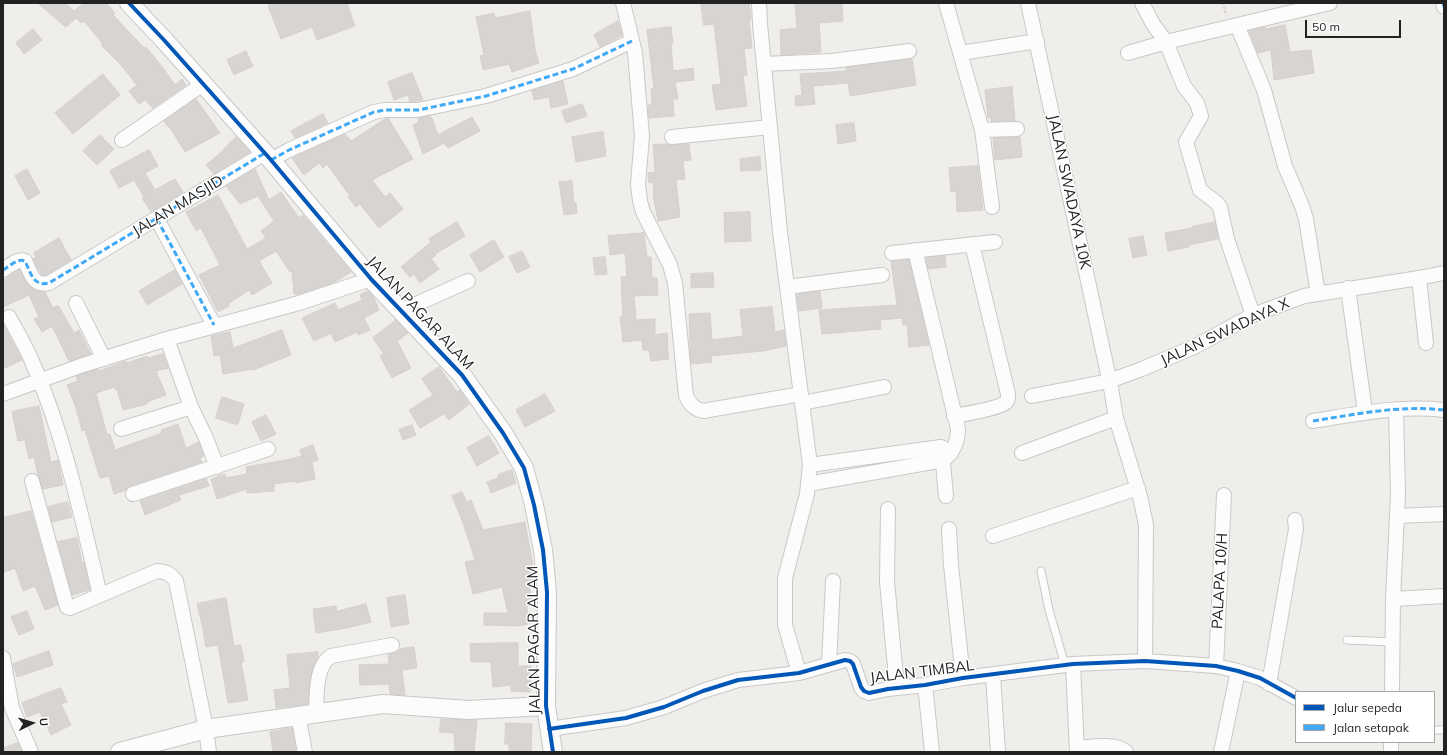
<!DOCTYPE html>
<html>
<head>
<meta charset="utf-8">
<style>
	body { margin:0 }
	#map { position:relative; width:1447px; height:755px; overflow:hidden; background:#f0eeeb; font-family:Mulish,sans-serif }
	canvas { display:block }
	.frame { position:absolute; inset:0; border:4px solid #222; pointer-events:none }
	.legend { position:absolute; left:1295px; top:691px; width:140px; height:52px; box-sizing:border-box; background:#fff; border:1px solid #a7a7a7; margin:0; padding:5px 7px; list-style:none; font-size:12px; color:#222 }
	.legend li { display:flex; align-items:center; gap:8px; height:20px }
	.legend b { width:20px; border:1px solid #a7a7a7 }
	.north { position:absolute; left:12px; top:703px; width:40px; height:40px; -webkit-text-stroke:3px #fff; paint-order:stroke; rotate:85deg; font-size:11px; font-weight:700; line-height:16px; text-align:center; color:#222 }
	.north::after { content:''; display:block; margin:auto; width:14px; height:18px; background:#222; clip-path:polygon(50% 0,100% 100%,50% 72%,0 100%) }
	.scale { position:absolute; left:1305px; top:20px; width:96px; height:18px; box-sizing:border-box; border:2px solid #222; border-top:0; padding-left:5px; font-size:12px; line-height:14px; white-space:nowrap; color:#222; -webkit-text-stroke:3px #fff; paint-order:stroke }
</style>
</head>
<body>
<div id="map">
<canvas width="1447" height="755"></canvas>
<div class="frame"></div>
<ul class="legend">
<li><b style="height:5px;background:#0057b8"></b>Jalur sepeda</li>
<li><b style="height:5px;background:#3fa9f5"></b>Jalan setapak</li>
</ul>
<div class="north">U</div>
<div class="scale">50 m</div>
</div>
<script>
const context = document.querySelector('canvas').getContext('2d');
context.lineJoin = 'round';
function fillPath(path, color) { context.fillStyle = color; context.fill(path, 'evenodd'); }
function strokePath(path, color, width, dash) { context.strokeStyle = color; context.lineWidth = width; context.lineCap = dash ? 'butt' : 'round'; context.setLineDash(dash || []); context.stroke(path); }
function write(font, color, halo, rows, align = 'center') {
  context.font = font + ' Mulish,sans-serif'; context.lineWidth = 3; context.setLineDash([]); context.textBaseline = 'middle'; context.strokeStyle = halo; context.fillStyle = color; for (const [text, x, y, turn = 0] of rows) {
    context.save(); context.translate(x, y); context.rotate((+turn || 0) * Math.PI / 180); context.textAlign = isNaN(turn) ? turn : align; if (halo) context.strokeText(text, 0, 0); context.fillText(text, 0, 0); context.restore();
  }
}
const building = new Path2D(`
	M38 3H65L74 11 84 3H106L115 13 113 15 144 48 146 47 163 68 175 85 182 79 186 85 153 108 145 100 139 104 129 91 137 85 120 64 101 45 103 44 84 21 81 23 76 18 66 27Z
	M276 3H347L355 26 317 40 312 27 281 39 268 6Z
	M701 3H749L751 19 749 20 752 48 744 49 747 75H743L747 106 716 110 712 85 721 84 714 24 704 25Z
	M795 3H842L843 21 819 23 821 52 781 55 780 30 797 28Z
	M530 11 535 50 539 63 512 72 509 64 483 70 480 56 484 55 476 17 494 13 495 18Z
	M618 21 622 35 600 47 594 35Z
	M1285 25 1290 52 1311 50 1314 73 1274 80 1271 50 1258 53 1249 31 1265 27V29Z
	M671 27 673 43H671L673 71 693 68 694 80 675 82 678 99H673L674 116 649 118 648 105H652L651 89H654L647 30Z
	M33 29 42 40 24 54 16 43Z
	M246 51 253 66 234 75 227 60Z
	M912 59 916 85 850 96 848 83 813 86 815 104 796 106 795 96 802 95 800 74 846 71V68Z
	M412 73 423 100 410 102 408 95 394 100 388 82Z
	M103 74 120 95 73 134 55 113Z
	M563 81 568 104 551 108 549 97 534 100 532 91Z
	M1012 87 1015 121H991V117L988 118 985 90Z
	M196 99 220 133 185 152 169 126 168 127 164 121Z
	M582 104 587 116 566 123 562 111Z
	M323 114 328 123 295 138 291 131Z
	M430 116 431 118H432L438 135 472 117 480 131 448 148 444 143 423 154 413 125 419 122 418 118Z
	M388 118 413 159 372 180 385 197 390 193 403 209 379 228 360 204 356 207 348 197 350 196 327 164 323 168 319 163 304 175 292 158 345 134 351 141 385 119Z
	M854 123 856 141 838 144 836 125Z
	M603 132 606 156 576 162 572 137Z
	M100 135 114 149 97 165 83 151Z
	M236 137 250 152 214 174 206 165 224 150V149Z
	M1020 137 1022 157 995 160 993 138Z
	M667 144 673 145 689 144 691 160 683 161 685 179 676 180 680 217 658 221 654 200 653 182 649 183 648 173 655 172 653 145Z
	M149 150 158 166 145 173 155 190 175 179 183 192 151 212 142 198 144 197 134 180 119 188 110 171Z
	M760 157 761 170 741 171 740 159Z
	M978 166 983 210 957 212 956 191 951 192 949 168Z
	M27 169 40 193 28 200 15 176Z
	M255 169 269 200 281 192 299 218 303 215 351 272 333 283 299 294H294L292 271 290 272 276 251 259 261 272 283 252 295 249 290 228 304 229 306 218 312 199 275 220 265 201 228 196 231 186 212 218 195 247 249 266 238 261 231 274 221 258 196 240 204 226 186Z
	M572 181 574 203H576L577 213 564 215 559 182Z
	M750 212 751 241 725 242 724 213Z
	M457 222 465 236 435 254 436 255 431 259 439 269 420 283 414 274 410 277 401 267 431 242 429 239Z
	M1215 222 1218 239 1189 245V247L1168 251 1165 233 1192 228V227Z
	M644 233 647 257H651L652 278H657L658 295 634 296 636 320 655 319V335L667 333 668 346H667L669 359 651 361 649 350H643L642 340 623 342 620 317H623L621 277H627L625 253 610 255 608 236Z
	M1143 236 1147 255 1133 258 1129 239Z
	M59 238 71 260 46 275H42L39 270 33 259 36 257 34 253Z
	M494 240 504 257 480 272 470 255Z
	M522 251 530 267 517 273 509 257Z
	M945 256 946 267 928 269 926 258Z
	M605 257 607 274 595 275 593 258Z
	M909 260 929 345 909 347 907 324 903 325 902 318 880 320 881 329 822 334 819 310 897 305 891 261Z
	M20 269 24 279 30 287 38 291 45 292 53 308 58 305 74 333 79 330 91 354 69 361 52 326 42 332 34 319 39 317 29 295 3 307V281Z
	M175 270 182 284 147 305 139 291Z
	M713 273 714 287 691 288V274Z
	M368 291 373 296 379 310 364 318 370 330 358 335 357 332 335 342 331 333 314 341 302 318 335 303 338 310 362 300 360 295Z
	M820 291 822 308 799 311 797 294Z
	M772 307 775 332 784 330 786 346 763 351 711 356 712 362 691 364 689 314 710 313 712 340 743 336 740 310Z
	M396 320 408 333 397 341 411 368 392 378 380 356 384 354 373 338Z
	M3 324 22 360 3 369Z
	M282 330 291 355 253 370V369L223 374 220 355 214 356 211 336 230 332 233 348Z
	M163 354 168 368 156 371 166 395 147 402V404L123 410 117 389H115L114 387 96 393 107 435 110 434 115 450 162 433 161 430 178 424 186 448 199 442 204 456 200 458 202 462 130 486 126 490 114 494 109 476 100 478 85 430 82 431 76 408 67 385 78 381 76 376 86 373 98 369 99 371 126 361 127 363 147 356 148 358Z
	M439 367 457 392 460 390 469 404 449 420 444 414 420 428 409 410 433 395 422 379Z
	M545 394 555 411 525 427 516 410Z
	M222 397 244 404 238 424H234L216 418Z
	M39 406 51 462 58 460 63 485 43 489 38 475 34 457 29 459 25 440 18 441 12 412Z
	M266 415 276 434 261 441 252 422Z
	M412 425 416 435 403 440 399 430Z
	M489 436 499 453 477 466 467 448Z
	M313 445 318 460 312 462 315 479 296 483V481L274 484V491L247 493V489L217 499 211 479 225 474 226 478 247 474 246 467 286 460 302 456 300 450Z
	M512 470 516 483 491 493 487 482 498 478V475Z
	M206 478 209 486 179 495 181 500 145 515 140 501Z
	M462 492 467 502 471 500 483 530 525 522 536 583 529 584 533 605 527 606 528 624 517 626 484 625V613H508L502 587 473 594 465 562 475 560 463 523 452 496Z
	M68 502 72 517 52 522 48 507Z
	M31 511 58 605 45 610 35 586 23 591 15 568 3 573V518Z
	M77 538 82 563 84 562 90 590 72 595 58 542Z
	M405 595 409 624 391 627 387 598Z
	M226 598 234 646 241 645 244 662H241L248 700 228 703 218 645 206 647 202 624 197 604Z
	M366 604 371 622 347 628 316 633 313 609 336 606 337 611Z
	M27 611 34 629 19 635 11 617Z
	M518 643V666H531L530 692 511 691V685L493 687 491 662H471L470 644Z
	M414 647 417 668 402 670 405 695 390 694 389 684 360 685 359 665 389 664 388 654 397 652 400 649Z
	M49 651 53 665 17 677 13 664Z
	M318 652V657L314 664 310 680 308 704 276 708 274 690 290 688 287 655Z
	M61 688 67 702 61 704 71 725 51 735 40 712 27 717 22 703Z
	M441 719 477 720 474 752H455L454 733 440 732Z
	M506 723 532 724 531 752H509V744H505Z
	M292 728 296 752H273L270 732Z
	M18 743 22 752H3V748Z`);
const path = new Path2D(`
	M1223 3 1226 15`);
const service = new Path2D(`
	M1041 571 1049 610 1065 665
	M1347 640 1392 642
	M1434 730H1444`);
const minor = new Path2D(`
	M623 3 635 53 642 136 638 184 640 201 643 212 670 265 675 283 686 396C690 404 694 409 703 411L801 394
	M759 3 760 24 780 232 810 465 807 494 785 578V625L799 673
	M946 3 982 130 992 207
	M1028 3 1111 388 1116 418 1140 496 1146 525 1145 661
	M1142 3 1153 24 1166 42 1184 86 1197 103 1201 116 1186 142 1200 190 1217 203 1220 207 1227 239 1253 315
	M1443 3 1444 7
	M1237 25 1264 90 1285 166 1302 206 1306 219 1318 294
	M961 53 1037 41
	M1128 53 1166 42 1330 3
	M764 64 832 61 909 51
	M982 130 1017 129
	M672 137 770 127
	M122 140 203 84
	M271 160 289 150 374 112 385 110H418L486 96 573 69 632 41
	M157 219 214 325
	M892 253 995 242
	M3 270C10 266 17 258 25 261 31 273 33 287 49 283L265 153
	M1419 278 1426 343
	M787 287 882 275
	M1348 288 1365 412
	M76 303 104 359
	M401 311 468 281
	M9 317C16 330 24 343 30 357 64 433 81 514 100 595
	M167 339 191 407 206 438 217 467
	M3 394 83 365 167 339 299 303 371 279
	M1032 396 1109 381 1142 369 1194 347 1253 315 1304 296 1419 278 1444 273
	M802 403 884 387
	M954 416C965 414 997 409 1005 403 1008 401 1008 398 1008 394L972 244
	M1313 421C1357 414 1400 405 1444 410
	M121 429 191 407
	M942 452 946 496
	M1022 453 1116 418
	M810 465 941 447 951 453
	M32 481 67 607 70 608 157 571C166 572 170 573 176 581L206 729 209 752
	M808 484 944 460C953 451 958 443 958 429L915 250
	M133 494 268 449
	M888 509 887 582 897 688
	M1397 516 1444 514
	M949 529 951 565 963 678
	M993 536 1138 488
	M1393 599 1444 596
	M3 658 12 708 31 752
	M829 664 833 581
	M1073 664 1077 752
	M1216 666 1224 495
	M993 675 998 752
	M1269 684 1296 529 1295 520
	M925 685 932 752
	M1392 692 1393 599 1398 494 1396 409
	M316 712C317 694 315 667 331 656L392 645
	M298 715 305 752
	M549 729 626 718 664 707 703 691 738 680 799 673 845 660 850 661 853 664 861 687 864 691 869 693 888 689 925 685 963 678 1073 664 1145 661 1216 666 1238 671 1260 678 1296 698
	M1077 748C1090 747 1116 742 1126 752
	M1221 752 1238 671
	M1391 752V742`);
const tertiary = new Path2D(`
	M129 3 164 40 271 160 371 279 462 375 503 433 524 468 534 505 543 550 547 592 546 706 553 752
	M120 752 206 729 383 704 469 710 546 706`);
const quiet = new Path2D(`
	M1443 3 1444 7
	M271 160 289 150 374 112 385 110H418L486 96 573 69 632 41
	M157 219 214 325
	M3 270C10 266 17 258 25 261 31 273 33 287 49 283L265 153
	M1313 421C1357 414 1400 405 1444 410`);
const cycleway = new Path2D(`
	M129 3 164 40 271 160 371 279 462 375 503 433 524 468 534 505 543 550 547 592 546 706 553 752
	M549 729 626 718 664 707 703 691 738 680 799 673 845 660 850 661 853 664 861 687 864 691 869 693 888 689 925 685 963 678 1073 664 1145 661 1216 666 1238 671 1260 678 1296 698`);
const streetNames = [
	["JALAN SWADAYA 10K",1069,192,78],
	["JALAN MASJID",178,206,-31],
	["JALAN PAGAR ALAM",420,313,47],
	["JALAN SWADAYA X",1225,332,-25],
	["PALAPA 10/H",1220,581,-87],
	["JALAN PAGAR ALAM",534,640,-91],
	["JALAN TIMBAL",922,672,-7]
];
fillPath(building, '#d7d4d2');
strokePath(building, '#d3d0cc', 1);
strokePath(service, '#c9c8c7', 9);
strokePath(minor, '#c9c8c7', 16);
strokePath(tertiary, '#c9c8c7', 20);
strokePath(path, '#dccecd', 2.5, [2, 2]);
strokePath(service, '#fdfcfc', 7);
strokePath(minor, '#fdfcfc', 14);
strokePath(tertiary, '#fdfcfc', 18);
strokePath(quiet, '#3fa9f5', 3, [6, 3]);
strokePath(cycleway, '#0057b8', 4);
write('15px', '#222', '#fff', streetNames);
</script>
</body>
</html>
